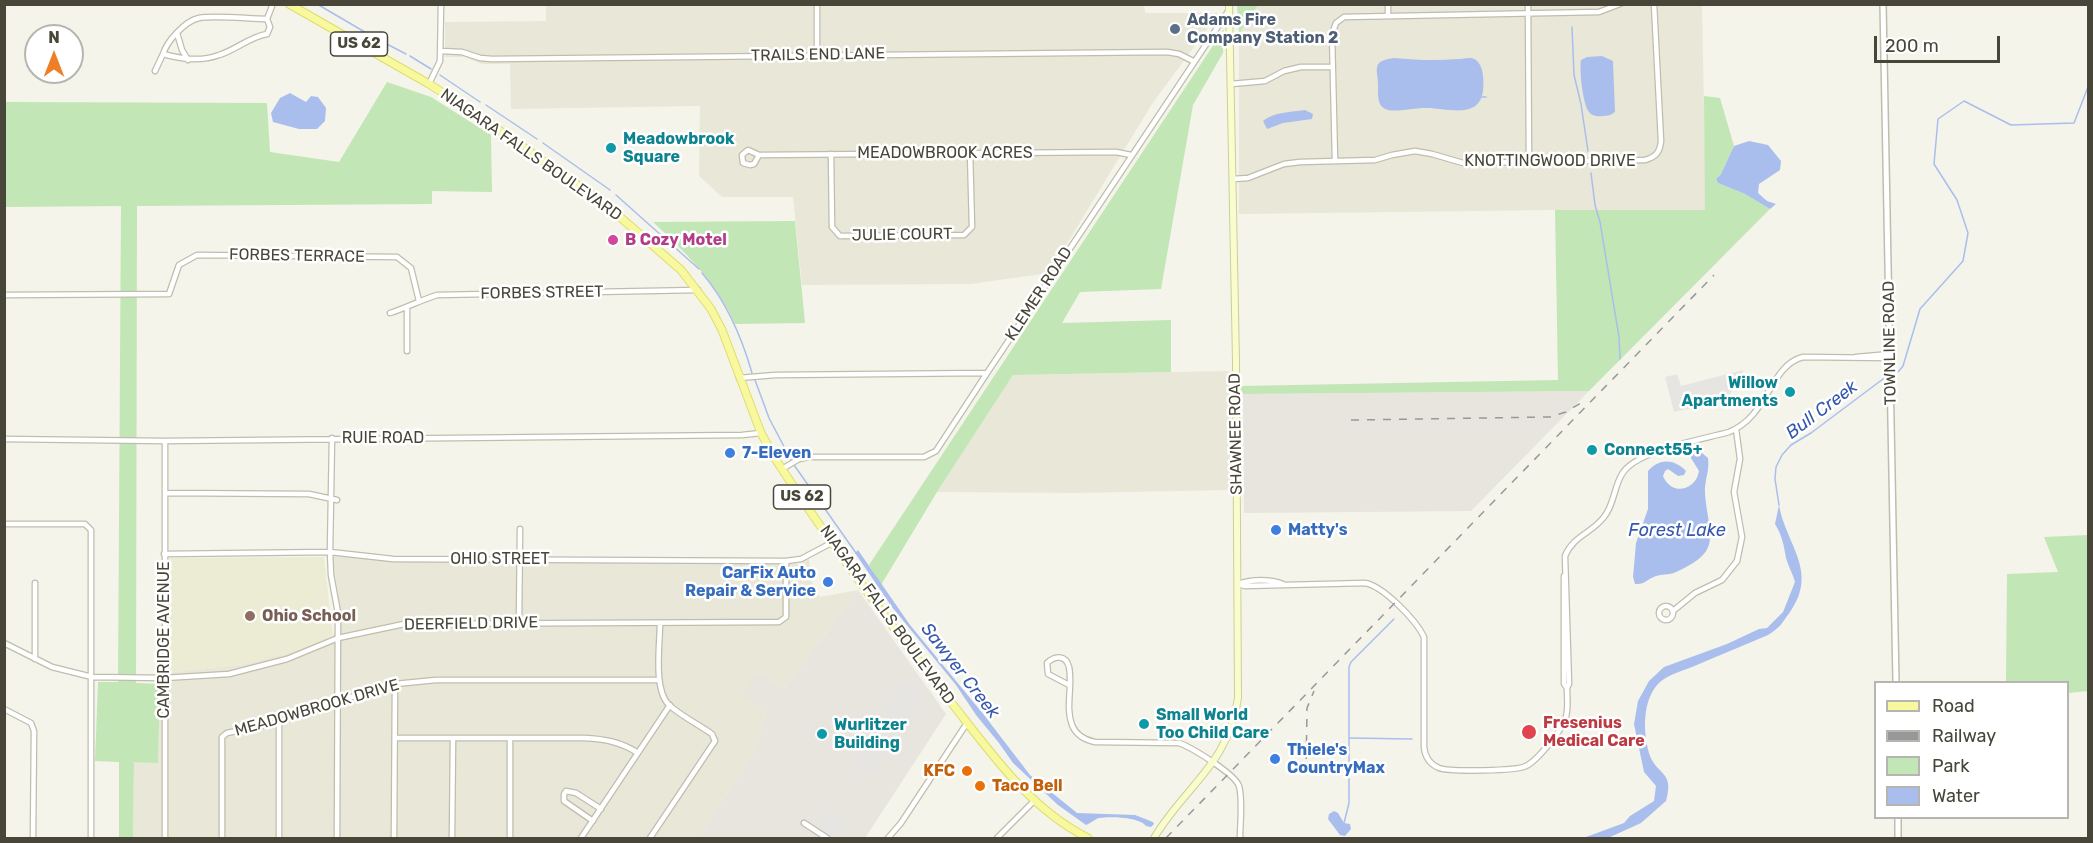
<!DOCTYPE html>
<html>
<head>
<meta charset="utf-8">
<style>
	body { margin:0 }
	#map { position:relative; width:2093px; height:843px; overflow:hidden; background:#f4f4ea; font-family:Rubik,sans-serif }
	canvas { display:block }
	.frame { position:absolute; inset:0; border:6px solid #484638; pointer-events:none }
	.legend { position:absolute; left:1874px; top:681px; width:195px; height:138px; box-sizing:border-box; background:#fff; border:2px solid #b6b5af; margin:0; padding:8px 10px; list-style:none; font-size:18px; color:#484638 }
	.legend li { display:flex; align-items:center; gap:12px; height:30px }
	.legend b { width:30px; border:2px solid #b6b5af }
	.north { position:absolute; left:24px; top:24px; width:60px; height:60px; box-sizing:border-box; background:#fff; border:2px solid #b6b5af; border-radius:50%; rotate:0deg; font-size:16px; font-weight:700; line-height:24px; text-align:center; color:#484638 }
	.north::after { content:''; display:block; margin:auto; width:21px; height:27px; background:#ef7f26; clip-path:polygon(50% 0,100% 100%,50% 72%,0 100%) }
	.scale { position:absolute; left:1874px; top:36px; width:126px; height:27px; box-sizing:border-box; border:3px solid #484638; border-top:0; padding-left:8px; font-size:18px; line-height:21px; white-space:nowrap; color:#484638; -webkit-text-stroke:4px #fff; paint-order:stroke }
</style>
</head>
<body>
<div id="map">
<canvas width="2093" height="843"></canvas>
<div class="frame"></div>
<ul class="legend">
<li><b style="height:8px;background:#f8f99e"></b>Road</li>
<li><b style="height:8px;background:#989898"></b>Railway</li>
<li><b style="height:16px;background:#c2e6b5"></b>Park</li>
<li><b style="height:16px;background:#aabeed"></b>Water</li>
</ul>
<div class="north">N</div>
<div class="scale">200 m</div>
</div>
<script>
const context = document.querySelector('canvas').getContext('2d');
context.lineJoin = 'round';
function fillPath(path, color) { context.fillStyle = color; context.fill(path, 'evenodd'); }
function strokePath(path, color, width, dash) { context.strokeStyle = color; context.lineWidth = width; context.lineCap = dash ? 'butt' : 'round'; context.setLineDash(dash || []); context.stroke(path); }
function write(font, color, halo, rows, align = 'center') {
  context.font = font + ' Rubik,sans-serif'; context.lineWidth = 5; context.setLineDash([]); context.textBaseline = 'middle'; context.strokeStyle = halo; context.fillStyle = color; for (const [text, x, y, turn = 0] of rows) {
    context.save(); context.translate(x, y); context.rotate((+turn || 0) * Math.PI / 180); context.textAlign = isNaN(turn) ? turn : align; if (halo) context.strokeText(text, 0, 0); context.fillText(text, 0, 0); context.restore();
  }
}
const residential = new Path2D(`
	M546 4H1144L1145 13H1219L1152 104 1049 273 971 284 802 285 793 197H722L699 176 700 106 511 109 510 64H482L464 57H445V22L546 21Z
	M1258 5H1702L1706 211 1554 210 1239 214V34Z
	M1229 371 1231 490 1075 493 937 492 1013 375Z
	M335 556 392 561 799 564 809 559 813 589 820 597 858 590 785 688 756 672 767 712 760 733 758 745 698 838H133L134 762H158L160 684 170 672 246 664 333 636 340 614 333 557Z`);
const industrial = new Path2D(`
	M1589 391 1471 511 1244 513 1243 394Z
	M858 590 946 714 865 838H698L758 745 760 733 767 712 743 695 756 672 785 688Z`);
const education = new Path2D(`
	M324 557 333 636 297 651 246 664 170 672V558Z`);
const green = new Path2D(`
	M1237 5H1258L1239 34Z
	M1224 29 1223 53 1193 105 1161 289 1080 292 1062 323 1171 320V372L1013 375 937 492 881 585 869 565Z
	M387 82 431 97 491 135 492 192 432 191V204L137 206 136 683 160 684 158 763 134 762 133 838H119V762L95 761 98 682H118L121 206 5 207 4 102 267 103 270 152 339 162Z
	M1704 96 1720 98 1734 146 1721 174 1716 179 1718 183 1745 194 1770 209 1589 391 1243 394 1240 386 1558 380 1555 210H1705Z
	M795 221 805 323 735 324C716 282 686 253 653 222Z
	M2088 535V691L2068 693V682H2006L2007 574 2058 572 2044 537Z`);
const parking = new Path2D(`
	M1743 370V375L1726 400 1674 412 1665 377 1677 374 1681 386Z
	M906 677 914 690 925 696 871 779 861 771 851 759 870 730 878 732 886 729 890 723 889 715 884 709Z
	M829 811 848 823 837 838H811Z`);
const water = new Path2D(`
	M1602 56 1613 61 1615 112C1611 115 1608 116 1602 116 1597 117 1592 116 1589 112 1583 105 1579 70 1581 60L1587 57Z
	M1394 58C1416 60 1437 61 1458 59 1464 59 1471 56 1476 60 1484 66 1484 82 1483 91 1479 121 1444 107 1425 108 1415 108 1396 112 1388 110 1377 107 1378 96 1378 87 1379 71 1369 61 1394 58Z
	M290 93 306 102 311 96 318 97 326 108 325 121 317 129H299L273 122 271 113 280 98Z
	M1305 110 1313 114 1312 119 1283 123 1267 129 1263 121C1274 112 1291 112 1305 110Z
	M1749 141 1768 145 1781 161 1780 170 1759 184 1758 193 1767 201 1776 204 1770 209 1745 194 1718 183 1716 179 1721 174 1734 146Z
	M1702 453 1708 458C1710 471 1704 481 1705 494 1709 538 1724 551 1674 573 1668 575 1662 574 1656 576 1647 579 1645 585 1635 584L1633 577 1636 543 1648 509V471C1660 458 1674 459 1686 471L1684 475 1678 476 1668 469 1665 471 1663 476C1672 497 1696 490 1699 471L1691 458V454Z
	M1779 505C1786 545 1819 571 1790 612 1781 624 1782 626 1768 635 1743 646 1717 656 1692 667 1682 671 1667 675 1659 683 1642 700 1643 732 1649 753 1656 776 1675 770 1666 801L1641 823 1608 838H1573L1586 837 1624 823 1630 816 1654 801 1656 786 1644 772 1634 724 1638 701 1649 681 1664 667 1727 644 1759 629 1767 628 1783 612 1795 582C1793 574 1788 566 1786 558 1784 546 1782 535 1775 524Z
	M858 550 910 625 984 715 1030 775 1077 813 1135 815 1153 822 1154 824 1151 827 1146 826C1140 817 1110 816 1099 818 1095 819 1091 823 1086 825L1058 805 1013 763 999 743 976 715 956 685 892 607 855 553Z
	M1334 811 1338 813 1344 823 1350 824 1351 829 1345 836 1340 835 1328 819 1329 814Z`);
const stream = new Path2D(`
	M317 4 375 38
	M1572 27 1574 75 1581 104 1588 151
	M379 40 406 54
	M410 56 431 69
	M440 75 480 102
	M1482 97H1486
	M486 105 537 139
	M543 143 610 190
	M1591 173 1595 205 1600 222 1619 337 1620 359
	M616 195 699 269
	M702 273C726 301 742 338 752 373
	M1892 374 1899 371 1903 366 1920 309 1963 261 1968 233 1957 200 1934 164 1938 119 1964 101 2011 125 2074 123 2088 87
	M755 380 769 418 791 460
	M794 465 856 553
	M1779 505 1775 479 1776 467 1782 455 1791 445 1811 433 1887 376
	M1350 738 1412 739
	M1344 823 1349 803V667L1351 662 1394 619`);
const minor = new Path2D(`
	M817 4V55
	M1388 4V16
	M1528 4 1529 162
	M177 33 182 50 188 60
	M441 51 462 52 480 58 492 59 1167 52 1179 54 1193 61
	M163 54C167 41 185 21 199 18 214 15 250 19 267 19
	M155 71 163 54C182 59 200 62 219 55 236 50 249 37 267 34L270 27 267 19 272 6
	M429 84 440 61 441 4
	M1231 84 1265 81 1284 71 1301 67H1332
	M831 154 832 227 840 236 964 235 972 227 970 152
	M759 155 754 164 750 165 743 163 742 155 748 150 759 155 1116 152 1131 155
	M1335 161 1332 34 1336 23 1344 17 1599 12 1620 4
	M1233 179 1248 178 1284 164 1300 162 1375 160 1392 155 1415 151 1432 154 1463 163 1645 160C1656 157 1660 152 1661 141L1654 4
	M4 295 169 294 179 265 197 255 397 257 411 268 419 301
	M390 313C406 308 421 300 437 295L698 290
	M407 351V308
	M1856 357 1890 354
	M739 378 775 375 987 373 1229 10
	M332 438 330 552 331 575 338 613 337 838
	M4 439 165 441 742 435 761 433
	M782 469 799 459 809 457H924L936 451 987 373
	M165 493 309 494 337 500
	M4 524H85L91 530V838
	M164 554 330 552 393 559 786 561 801 559 833 542
	M1564 576V684L1567 688
	M1238 584 1245 586 1365 583C1383 586 1416 620 1424 637V747C1425 757 1429 764 1439 768 1450 772 1517 771 1526 766 1537 761 1561 731 1565 720 1569 710 1567 699 1567 688L1569 684 1565 556C1573 536 1592 533 1604 517 1614 505 1614 487 1622 474 1636 450 1701 440 1729 432 1769 416 1769 366 1803 357L1890 358
	M1238 584C1251 579 1271 579 1283 584
	M1659 613a7 7 0 1 1 14 0a7 7 0 1 1-14 0Z
	M1673 611 1695 593 1722 580 1737 561 1742 537 1734 492 1740 459 1736 429
	M519 623 520 529
	M4 643 52 667 92 677 164 678 229 674 287 659 338 638 404 624 779 622 786 617V561
	M35 659V583
	M1069 685 1048 674 1047 663C1055 655 1066 655 1069 667 1073 686 1065 707 1072 725 1076 735 1085 740 1095 742L1179 743C1191 747 1235 774 1239 786 1243 800 1240 824 1240 838
	M4 709 31 723 34 731 33 838
	M395 738H584C605 739 621 742 638 753
	M593 821 564 801V794L566 791 576 793 601 809
	M804 823 827 838
	M165 838V441
	M222 838V737L227 733 279 722 338 701 395 684 436 680H659
	M279 838V722
	M394 838 395 684
	M452 838 453 738
	M510 838V738
	M581 838 670 705
	M650 838 715 741 712 734C698 724 681 716 669 705 653 689 660 645 660 623
	M888 838 901 823 967 723
	M997 838 1034 801`);
const tertiary = new Path2D(`
	M1883 4 1896 682
	M1898 818V838`);
const secondary = new Path2D(`
	M1154 838C1185 786 1229 764 1238 698L1236 362 1229 4`);
const primary = new Path2D(`
	M289 4 429 84 476 114 605 204 681 270 711 309 722 330 761 433 776 460C828 540 888 622 947 697 989 750 1027 807 1088 838`);
const rail = new Path2D(`
	M1351 420 1550 417 1566 412 1584 401
	M1306 775 1307 708 1314 691
	M1166 838 1714 275`);
const markers = [
	[1175,29,6,"#5c6f8a"],
	[611,148,6,"#0f9aa8"],
	[613,240,6,"#d1479c"],
	[1790,392,6,"#0f9aa8"],
	[1592,450,6,"#0f9aa8"],
	[730,453,6,"#3f7fe0"],
	[1276,530,6,"#3f7fe0"],
	[828,582,6,"#3f7fe0"],
	[250,616,6,"#8d6e63"],
	[1144,724,6,"#0f9aa8"],
	[1529,732,8,"#e0444e"],
	[822,734,6,"#0f9aa8"],
	[1275,759,6,"#3f7fe0"],
	[967,771,6,"#e8710a"],
	[980,786,6,"#e8710a"]
];
const shields = [
	[359,44,57],
	[802,497,57]
];
const shieldNames = [
	["US 62",359,44],
	["US 62",802,497]
];
const serviceNames = [
	["Adams Fire",1187,20],
	["Company Station 2",1187,38]
];
const streetNames = [
	["TRAILS END LANE",818,55,-1],
	["MEADOWBROOK ACRES",945,153],
	["NIAGARA FALLS BOULEVARD",531,155,35],
	["KNOTTINGWOOD DRIVE",1550,161],
	["JULIE COURT",902,235,-1],
	["FORBES TERRACE",297,256,1],
	["FORBES STREET",542,293,-1],
	["KLEMER ROAD",1039,294,-57],
	["TOWNLINE ROAD",1890,343,-91],
	["SHAWNEE ROAD",1236,434,-91],
	["RUIE ROAD",383,438],
	["OHIO STREET",500,559],
	["NIAGARA FALLS BOULEVARD",887,615,54],
	["DEERFIELD DRIVE",471,624,-1],
	["CAMBRIDGE AVENUE",164,640,-90],
	["MEADOWBROOK DRIVE",317,708,-16]
];
const cultureNames = [
	["Meadowbrook",623,139],
	["Square",623,157],
	["Willow",1778,383,"right"],
	["Apartments",1778,401,"right"],
	["Connect55+",1604,450],
	["Small World",1156,715],
	["Too Child Care",1156,733],
	["Wurlitzer",834,725],
	["Building",834,743]
];
const hotelNames = [
	["B Cozy Motel",625,240]
];
const shopNames = [
	["7-Eleven",742,453],
	["Matty's",1288,530],
	["CarFix Auto",816,573,"right"],
	["Repair & Service",816,591,"right"],
	["Thiele's",1287,750],
	["CountryMax",1287,768]
];
const educationNames = [
	["Ohio School",262,616]
];
const healthNames = [
	["Fresenius",1543,723],
	["Medical Care",1543,741]
];
const foodNames = [
	["KFC",955,771],
	["Taco Bell",992,786,"left"]
];
const waterNames = [
	["Bull Creek",1822,410,-37],
	["Forest Lake",1677,531],
	["Sawyer Creek",960,671,52]
];
fillPath(residential, '#e8e7d8');
fillPath(industrial, '#e7e5de');
fillPath(education, '#ececd5');
fillPath(green, '#c2e6b5');
fillPath(parking, '#e6e5e1');
fillPath(water, '#aabeed');
strokePath(stream, '#aabeed', 1.5);
strokePath(minor, '#bfbead', 7);
strokePath(tertiary, '#bfbead', 8);
strokePath(secondary, '#cdce9a', 8);
strokePath(primary, '#dedd6e', 9);
strokePath(minor, '#fff', 4.5);
strokePath(tertiary, '#fff', 5);
strokePath(secondary, '#f9fccc', 6);
strokePath(primary, '#f8f99e', 7);
strokePath(rail, '#989898', 1.5, [8, 8]);
for (const [x, y, r, color] of markers) { const dot = new Path2D(); dot.arc(x, y, r, 0, 2 * Math.PI); context.fillStyle = color; context.fill(dot); strokePath(dot, '#fff', 2); }
for (const [x, y, w] of shields) { const box = new Path2D(); box.roundRect(x - w / 2, y - 12, w, 24, 4.5); context.fillStyle = '#fff'; context.fill(box); strokePath(box, '#484638', 1.5); }
write('bold 15px', '#484638', null, shieldNames);
write('bold 16px', '#4e5e75', '#fff', serviceNames, 'left');
write('16px', '#484638', '#fff', streetNames);
write('bold 16px', '#0d838f', '#fff', cultureNames, 'left');
write('bold 16px', '#b23c85', '#fff', hotelNames, 'left');
write('bold 16px', '#366cbe', '#fff', shopNames, 'left');
write('bold 16px', '#785e54', '#fff', educationNames, 'left');
write('bold 16px', '#be3a42', '#fff', healthNames, 'left');
write('bold 16px', '#c56008', '#fff', foodNames, 'right');
write('italic 18px', '#3658af', '#fff', waterNames);
</script>
</body>
</html>
